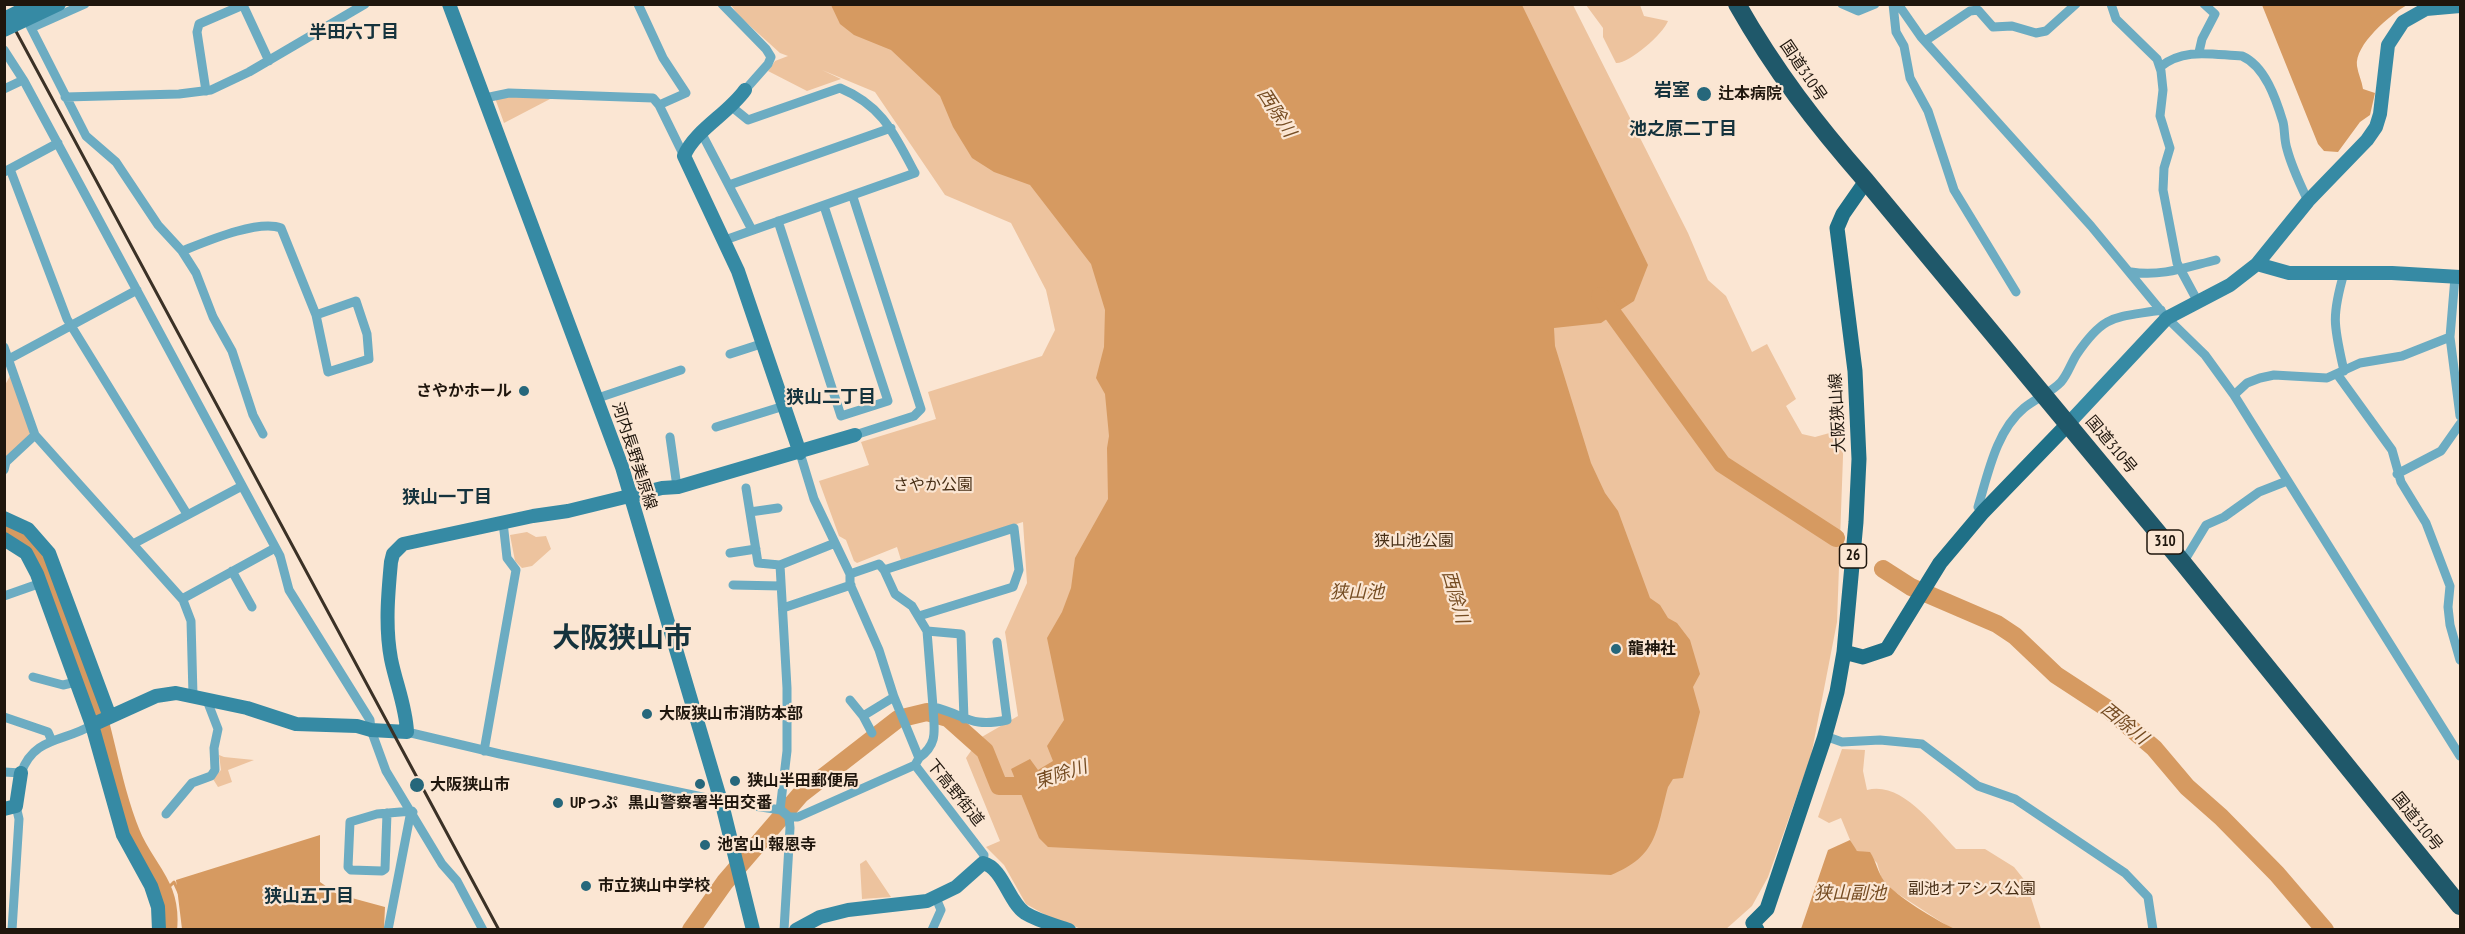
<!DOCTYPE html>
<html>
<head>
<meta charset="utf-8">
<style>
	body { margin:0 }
	#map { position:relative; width:2465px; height:934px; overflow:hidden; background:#fbe6d3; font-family:"PT Sans Narrow",sans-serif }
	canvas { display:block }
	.frame { position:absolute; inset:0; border:6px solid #1f160d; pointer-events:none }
</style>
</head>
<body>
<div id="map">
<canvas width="2465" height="934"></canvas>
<div class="frame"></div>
</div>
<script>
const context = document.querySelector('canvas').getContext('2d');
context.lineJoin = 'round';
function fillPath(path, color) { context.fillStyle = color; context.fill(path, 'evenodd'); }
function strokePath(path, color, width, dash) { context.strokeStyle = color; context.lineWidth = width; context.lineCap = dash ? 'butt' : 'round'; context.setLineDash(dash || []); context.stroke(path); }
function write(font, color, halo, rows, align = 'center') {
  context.font = font + ' "PT Sans Narrow","Noto Sans JP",sans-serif'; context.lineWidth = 4.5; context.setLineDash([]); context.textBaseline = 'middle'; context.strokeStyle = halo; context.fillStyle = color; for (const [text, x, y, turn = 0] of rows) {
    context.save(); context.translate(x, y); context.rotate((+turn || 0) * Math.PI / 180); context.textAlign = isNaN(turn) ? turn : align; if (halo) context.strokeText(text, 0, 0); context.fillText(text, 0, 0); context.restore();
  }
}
const green = new Path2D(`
	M731 5H1573L1688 233 1708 280 1726 296 1752 352 1767 344 1796 399 1786 406 1802 434 1815 437 1844 429 1837 622 1811 756 1768 877 1752 906 1725 930H1084L1049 917 1026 904 1004 865 986 847 1000 841 966 758 980 738 1018 716 1005 632 1027 583 1023 522 901 560 897 547 857 563 854 561 846 540 839 536 819 481 869 465 861 442 936 419 928 392 1042 356 1055 330 1046 290 1011 223 945 195 875 92 822 70 841 79 807 91 768 71 775 61 788 56 780 53 739 16Z
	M1586 5H1640L1644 16 1668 21C1663 34 1629 64 1616 63L1603 37V28Z
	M507 96 552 98 504 123 495 98Z
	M11 374 32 434 6 457 4 387Z
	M527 532 536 537 546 536 551 549 532 566 522 568 515 561 510 535Z
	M1842 749 1865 750 1863 771 1867 790C1903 781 1934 827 1956 849H1985L2014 867 2026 882 2041 929 1955 930 1949 927 1895 892 1882 880 1877 863 1867 853 1857 851 1853 847 1841 818 1829 823 1818 817Z
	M219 755 224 757 254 760 228 770 232 782 218 787 213 779 221 770Z
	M866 860 891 897 862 899 860 864Z`);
const water = new Path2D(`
	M831 5H1522L1648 265 1634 301 1617 312 1601 323 1554 328 1555 346 1591 463 1605 493 1618 511 1650 598 1660 605 1668 618 1677 623 1690 640 1700 674 1693 687 1700 712 1683 778 1673 779 1668 787C1656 831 1658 856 1611 875L1048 847 1039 838 1011 769 1030 759 1038 770 1053 761 1047 746 1064 720 1047 638 1062 612 1071 588 1075 558 1108 499 1107 448 1109 436 1105 394 1096 378 1104 347 1105 310 1091 264 1030 185 994 172 972 158 953 127 940 96 891 50 854 35 840 24Z
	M2262 5H2407C2391 14 2354 45 2357 66 2358 74 2362 81 2363 89L2375 93 2370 115 2360 122 2338 152 2324 151 2318 144Z
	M320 835V882L337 894 385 907 384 928 182 929 176 880Z
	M1850 840 1857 851 1870 852C1876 861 1878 873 1884 881 1896 896 1937 921 1955 929H1801L1828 850Z`);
const stream = new Path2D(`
	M164 892 174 882 179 893`);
const river = new Path2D(`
	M1600 296 1722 464 1836 538
	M4 529 29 542 41 558C59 605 80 652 94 700 107 744 114 791 131 833 145 869 173 884 168 930
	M1883 569 1911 587 1997 624 2015 636 2056 675 2108 709 2154 748 2187 787 2221 817 2277 874 2325 930
	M691 930 725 882 800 795 898 719 927 712 948 718 985 751 999 786H1029L1042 782`);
const street = new Path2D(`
	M638 4 663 58 686 93 659 105 684 156
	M722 4 766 49 771 57 768 64 745 90
	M1842 4 1858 11 1875 4
	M1893 4 1896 32 1904 46 1910 78 1928 111 1954 190 2016 292
	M1898 4 1921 37 2091 226 2167 318 2205 355 2234 395 2460 756
	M2111 4 2116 19 2157 59 2161 71 2163 90 2160 116 2170 148 2164 168 2163 190 2177 263 2198 302
	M25 16 86 136 116 162 158 225 182 251 196 273 213 317 232 351 253 415 263 434
	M31 28 85 4
	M1925 41 1970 11 1978 10 1993 27 2012 26 2036 33 2046 31 2076 4
	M4 50 24 81 280 556 289 590 370 720 371 730 386 771 442 864 457 881 483 930
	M2199 52 2202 39 2215 14 2204 4
	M2160 67C2184 47 2214 55 2242 56 2265 66 2276 99 2283 122 2285 130 2284 140 2287 149 2292 168 2300 184 2308 201
	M4 89 23 80
	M206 91 197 32 199 24 243 5 269 61
	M65 97 179 94 211 90 249 72 365 4
	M485 98 509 93 653 98 659 105
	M702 134 752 230
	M10 169 67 319 187 514
	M4 172 58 143
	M729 185 891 128
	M853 197 921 409 914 416 855 435
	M778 221 841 416 888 401 824 206
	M725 240 915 173C894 134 883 106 840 88L748 120 732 107
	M182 251C205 242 258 219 281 228L316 315 328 372 369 359 367 334 356 301 316 315
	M2131 272C2161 277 2187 267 2216 260
	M2344 273C2331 318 2334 326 2344 371
	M2455 277 2450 337 2460 416
	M4 347 35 435 183 600 191 621 193 695
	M730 354 764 343
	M9 359 137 290
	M2337 374 2392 450 2401 482 2426 523 2450 586 2448 607 2450 625 2460 660
	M2234 395 2247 383 2260 378 2274 375 2327 378 2360 363 2402 356 2450 337
	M598 398 681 370
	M716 427 784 406
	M670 437 677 487
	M800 453 814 499 850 574V584L879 650 894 697 919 758 915 765
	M4 470 6 462 35 435
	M2397 474 2441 451 2460 424
	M746 488 758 563 780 565 835 543
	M750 512 778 508
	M1983 512 1978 507C1988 474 1996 431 2024 408 2035 399 2052 392 2061 382 2068 374 2071 363 2077 354 2105 313 2115 318 2161 310
	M133 544 242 486
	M730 553 756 549
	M2183 563 2206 525 2224 517 2259 492 2287 481
	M780 565 787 688V751L780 810
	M884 570 895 594 912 606 927 631 933 707C967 715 969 728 1007 720L997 642
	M232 571 252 607
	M850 574 879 564 884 570 1014 528 1019 570 1013 587 919 616
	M733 585 781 586
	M4 596 41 583
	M182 599 275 548
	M783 608 851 585
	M927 631 961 634 964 719
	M33 677 63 685 76 682
	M850 700 863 716 872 733
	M863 716 894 697
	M4 717 48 732 51 739
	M407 732 500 754 721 801 781 810 789 817 790 828 784 930
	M1825 736 1842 742 1880 740 1922 744 1978 786 2015 799 2125 873 2148 897 2153 930
	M484 751 516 570 507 558 503 522
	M919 758C939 743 934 730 933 707
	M915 765 984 855 983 863
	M4 772 21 773C34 736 65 742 92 725
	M387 813 385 869 382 871 351 870 348 867 350 822 377 814 412 811
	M166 814 192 783 211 776 215 770 214 748 218 729 206 698
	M789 817H798L915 765
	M12 930 19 819 16 806
	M388 930 410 816 413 812
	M932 930 941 910 936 898`);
const secondary = new Path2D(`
	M449 4 622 467 723 808 753 930
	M745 90C728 114 695 130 684 156L738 271 800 453
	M2257 264 2289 273H2392L2460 277
	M2068 424 2167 318 2230 285 2257 264 2308 201 2367 140 2376 127 2380 114 2388 45 2403 22 2426 9 2460 6
	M4 518 28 529 49 553 110 717
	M4 539 26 553 37 574 92 725 123 835 151 886 158 907 159 930
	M92 725 156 696 176 693 247 708 296 724 357 726 371 730 407 732C406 707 396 684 391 659 385 627 388 594 391 562L393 554 403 544 533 516 568 511 662 488 678 487 855 435
	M4 809 16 806 21 773
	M796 930 820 917 848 910 927 901 956 887 983 863C1003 868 1008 901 1025 913 1038 921 1055 925 1069 930`);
const primary = new Path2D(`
	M1844 652 1863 657 1887 649 1940 563 1983 512 2068 424
	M1757 930 1753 923 1767 909 1824 739 1837 692 1844 652 1856 522 1859 459 1855 371 1837 228 1843 214 1866 181`);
const highway = new Path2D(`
	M1737 4C1775 71 1816 124 1866 181L2183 563 2460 906`);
const rail = new Path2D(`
	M4 9 499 930`);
const secondaryBridge = new Path2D(`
	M4 19 34 4
	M4 30 59 4`);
const markers = [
	[1704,94,8,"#26677b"],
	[524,391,6,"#26677b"],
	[1616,649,6,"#26677b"],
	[647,714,6,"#26677b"],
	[735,781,6,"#26677b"],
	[700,784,6,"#26677b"],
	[417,785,8,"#26677b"],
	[558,803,6,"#26677b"],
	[705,845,6,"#26677b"],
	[586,886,6,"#26677b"]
];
const shields = [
	[2165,542,36],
	[1853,556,27]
];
const shieldNames = [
	["310",2165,542],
	["26",1853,556]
];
const streetNames = [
	["国道310号",1803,71,56],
	["大阪狭山線",1838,413,-93],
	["国道310号",2111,445,50],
	["河内長野美原線",634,456,72],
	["下高野街道",955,793,51],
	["国道310号",2417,822,51]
];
const poiNames = [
	["辻本病院",1718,94],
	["さやかホール",512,391,"right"],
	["龍神社",1628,649],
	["大阪狭山市消防本部",659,714],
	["狭山半田郵便局",747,781],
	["大阪狭山市",430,785],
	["UPっぷ",570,803],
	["黒山警察署半田交番",700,803,"center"],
	["池宮山 報恩寺",717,845],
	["市立狭山中学校",598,886]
];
const parkNames = [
	["さやか公園",933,485],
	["狭山池公園",1414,541],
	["副池オアシス公園",1972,889]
];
const neighbourhoodNames = [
	["半田六丁目",354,33],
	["岩室",1672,91],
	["池之原二丁目",1683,130],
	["狭山二丁目",831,398],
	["狭山一丁目",447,498],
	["狭山五丁目",309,897]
];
const waterNames = [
	["西除川",1276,113,57],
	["狭山池",1357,593],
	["西除川",1455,597,74],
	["西除川",2124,724,39],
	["東除川",1061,775,-18],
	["狭山副池",1850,894]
];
const townNames = [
	["大阪狭山市",622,639]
];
fillPath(green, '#edc39e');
fillPath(water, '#d69a61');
strokePath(stream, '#d69a61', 3);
strokePath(river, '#d69a61', 18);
strokePath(street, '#6cacc2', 9);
strokePath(secondary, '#368aa4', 14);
strokePath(primary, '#1f7087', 15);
strokePath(highway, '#1f586a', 18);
strokePath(rail, '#3b3126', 3);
strokePath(secondaryBridge, '#368aa4', 14);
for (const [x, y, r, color] of markers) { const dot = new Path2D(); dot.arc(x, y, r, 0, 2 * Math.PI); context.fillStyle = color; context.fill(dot); strokePath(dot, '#fbe6d3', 2); }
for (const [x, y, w] of shields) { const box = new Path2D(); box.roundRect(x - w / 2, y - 12, w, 24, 4.5); context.fillStyle = '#fbe6d3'; context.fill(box); strokePath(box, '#1f160d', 1.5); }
write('bold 15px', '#1f160d', null, shieldNames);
write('16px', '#1f160d', '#fbe6d3', streetNames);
write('bold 16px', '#1f160d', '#fbe6d3', poiNames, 'left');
write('16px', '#472e15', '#fbe6d3', parkNames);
write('bold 18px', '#15333d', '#fbe6d3', neighbourhoodNames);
write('italic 18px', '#764d23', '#fbe6d3', waterNames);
write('bold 28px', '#15333d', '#fbe6d3', townNames);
</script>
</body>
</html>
